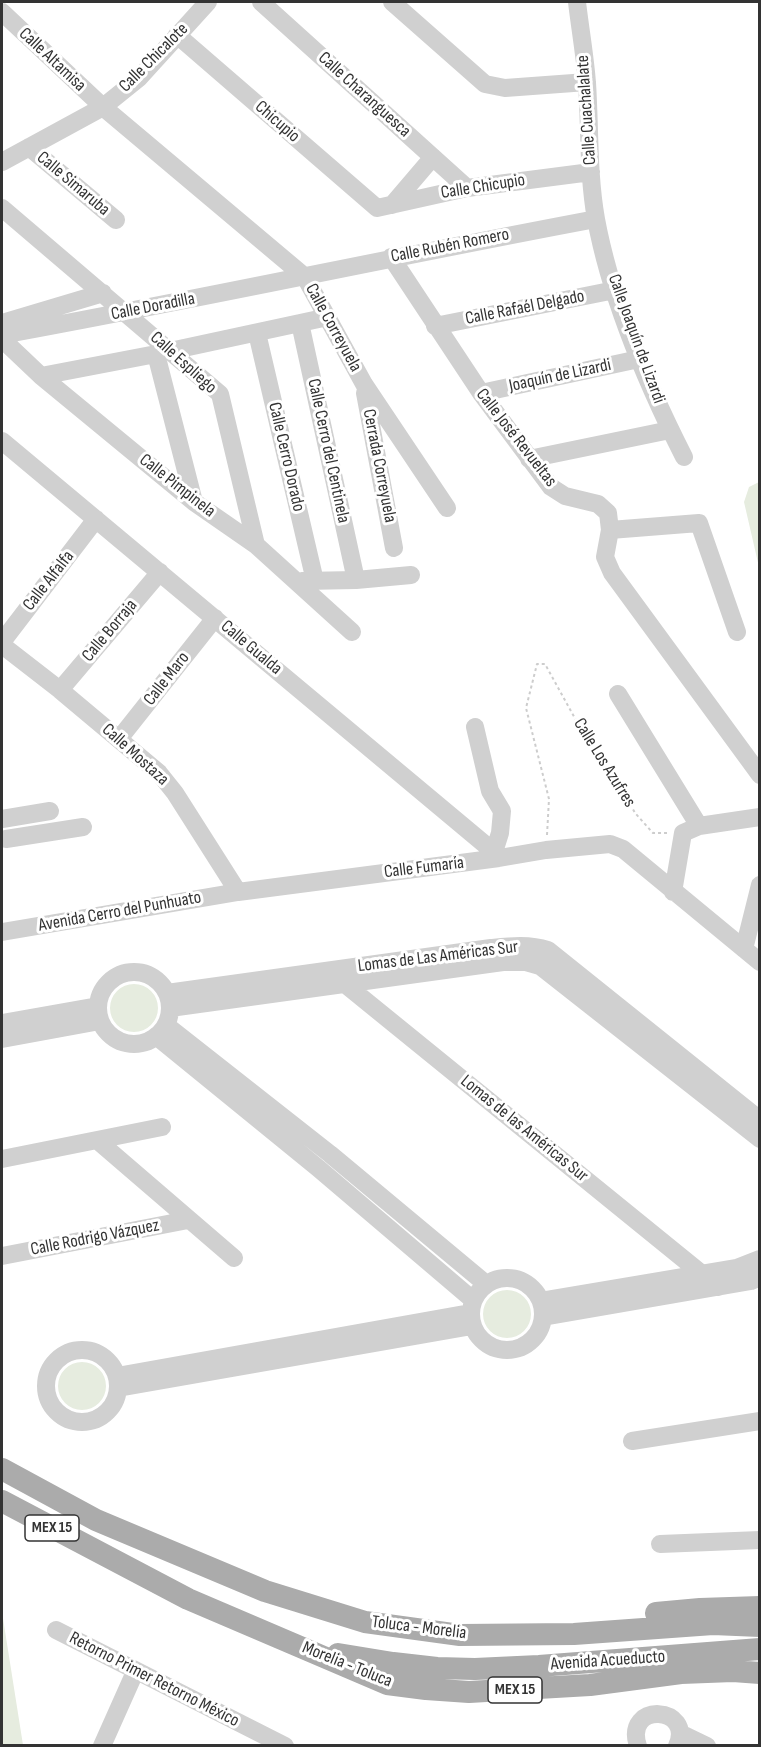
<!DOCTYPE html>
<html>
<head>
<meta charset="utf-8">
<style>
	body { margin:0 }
	#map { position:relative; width:761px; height:1747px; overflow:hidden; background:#fff; font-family:"Sofia Sans Condensed",sans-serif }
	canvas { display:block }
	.frame { position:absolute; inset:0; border:3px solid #333; pointer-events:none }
</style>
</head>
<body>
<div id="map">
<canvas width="761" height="1747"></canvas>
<div class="frame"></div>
</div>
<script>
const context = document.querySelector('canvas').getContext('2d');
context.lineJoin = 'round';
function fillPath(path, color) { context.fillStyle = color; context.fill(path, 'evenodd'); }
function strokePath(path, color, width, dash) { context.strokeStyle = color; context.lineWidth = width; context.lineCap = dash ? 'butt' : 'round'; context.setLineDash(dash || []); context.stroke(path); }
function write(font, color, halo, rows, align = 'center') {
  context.font = font + ' "Sofia Sans Condensed",sans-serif'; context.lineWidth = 6; context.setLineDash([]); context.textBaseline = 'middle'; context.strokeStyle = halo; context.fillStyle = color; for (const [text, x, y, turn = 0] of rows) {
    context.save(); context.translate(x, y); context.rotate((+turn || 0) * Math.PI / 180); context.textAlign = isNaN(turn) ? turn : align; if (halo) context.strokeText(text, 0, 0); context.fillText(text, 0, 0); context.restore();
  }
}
const green = new Path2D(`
	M759 482V567L744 502 749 487Z
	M110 1008a24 24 0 1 1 48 0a24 24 0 1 1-48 0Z
	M483 1314a24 24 0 1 1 48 0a24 24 0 1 1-48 0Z
	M58 1386a24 24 0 1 1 48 0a24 24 0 1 1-48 0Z
	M2 1612 23 1745H2Z`);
const path = new Path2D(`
	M547 835 549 799 526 708 537 664H545L593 751 616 777 635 813 653 833H667`);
const minor = new Path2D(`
	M261 2 467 188
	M392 2 485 84 505 88 587 82
	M577 2C580 28 585 56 587 83 590 128 588 174 596 219 611 300 647 384 684 457
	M2 12 103 107 305 277 364 384 447 508
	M177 35 377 208 467 188 591 172
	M29 147 116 220
	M2 162 103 107 139 78 208 2
	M392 205 433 157
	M2 208 220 394 256 545
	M391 257 481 393 551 487 565 496 598 504 608 513 610 530 605 557 612 573 760 775
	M2 323 103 293
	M300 323 356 580
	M435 326 615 290
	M257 333 315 581
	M2 335C200 299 398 256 596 219
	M2 339 41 376 194 502 256 545 352 632
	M156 354 194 502
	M41 376 156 354 328 317
	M365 393 394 548
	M481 393 639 359
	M2 441 494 852 499 858
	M529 459 670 430
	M610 530 699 523 737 632
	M302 581 356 580 411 575
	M2 642 96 519
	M2 645 60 690 159 773 175 793 238 892
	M60 690 160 572
	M618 694 699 826
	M475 727 490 791 502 811 500 833 494 852
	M119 739 215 618
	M2 819 50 811
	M6 839 83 827
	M673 892 683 833 699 826 760 817
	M2 932 238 892 499 858 546 850 610 844 623 849 760 962
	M744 949 760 885
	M98 1008a36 36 0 1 1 72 0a36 36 0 1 1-72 0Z
	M340 980 718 1287
	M167 993 491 948C511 946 529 944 548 950L760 1120
	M170 1008 503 962H526L540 966 760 1139
	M2 1023 98 1006
	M166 1025 330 1154 486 1284
	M156 1036 318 1168 473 1300
	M2 1039 100 1021
	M98 1141 234 1258
	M2 1159 162 1127
	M2 1256 188 1220
	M471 1314a36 36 0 1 1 72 0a36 36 0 1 1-72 0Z
	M541 1301 737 1268 760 1259
	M543 1317 751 1281 760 1277
	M46 1386a36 36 0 1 1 72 0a36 36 0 1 1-72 0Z
	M117 1376 470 1313
	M118 1388 472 1326
	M632 1441 760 1421
	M660 1544 760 1540
	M56 1630 285 1746
	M680 1733 707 1746
	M102 1746 135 1672
	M638 1746C623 1701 695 1706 677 1746`);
const major = new Path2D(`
	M2 1469 96 1520 246 1583 265 1591 365 1622 460 1635 574 1634 713 1624 760 1626
	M2 1501 188 1599 387 1684 426 1689 469 1692 590 1685 681 1673 733 1671 760 1673
	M656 1613 700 1609 760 1607
	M338 1654 393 1663 437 1668 475 1669 539 1666 760 1649`);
const shields = [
	[52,1528,54],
	[515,1690,54]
];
const shieldNames = [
	["MEX 15",52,1528],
	["MEX 15",515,1690]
];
const streetNames = [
	["Calle Chicalote",154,58,-45],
	["Calle Altamisa",52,60,43],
	["Calle Charanguesca",364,95,42],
	["Calle Cuachalalate",587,110,-94],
	["Chicupio",277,122,41],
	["Calle Simaruba",73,184,40],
	["Calle Chicupio",483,187,-9],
	["Calle Rubén Romero",450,246,-11],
	["Calle Doradilla",153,307,-11],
	["Calle Rafaél Delgado",525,308,-11],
	["Calle Correyuela",333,328,61],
	["Calle Joaquín de Lizardi",636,339,70],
	["Calle Espliego",183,363,42],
	["Joaquín de Lizardi",560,376,-12],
	["Calle José Revueltas",516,438,52],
	["Calle Cerro del Centinela",328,451,78],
	["Calle Cerro Dorado",286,457,77],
	["Cerrada Correyuela",379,466,79],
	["Calle Pimpinela",177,486,38],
	["Calle Alfalfa",49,581,-52],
	["Calle Borraja",110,631,-50],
	["Calle Gualda",251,648,40],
	["Calle Maro",167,679,-52],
	["Calle Mostaza",135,755,42],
	["Calle Los Azufres",604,763,58],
	["Calle Fumaría",424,868,-7],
	["Avenida Cerro del Punhuato",120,912,-10],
	["Lomas de Las Américas Sur",438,957,-7],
	["Lomas de las Américas Sur",524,1129,39],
	["Calle Rodrigo Vázquez",95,1238,-11],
	["Toluca - Morelia",419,1628,7],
	["Avenida Acueducto",608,1661,-4],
	["Morelia - Toluca",347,1665,22],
	["Retorno Primer Retorno México",154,1680,27]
];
fillPath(green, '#e6ecdf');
strokePath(path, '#cdcdcd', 2, [3, 3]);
strokePath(minor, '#d0d0d0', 18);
strokePath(major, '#ababab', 22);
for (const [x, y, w] of shields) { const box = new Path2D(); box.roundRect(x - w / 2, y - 13, w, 26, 4.5); context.fillStyle = '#fff'; context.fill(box); strokePath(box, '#333', 1.5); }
write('bold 16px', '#333', null, shieldNames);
write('18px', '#333', '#fff', streetNames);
</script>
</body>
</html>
